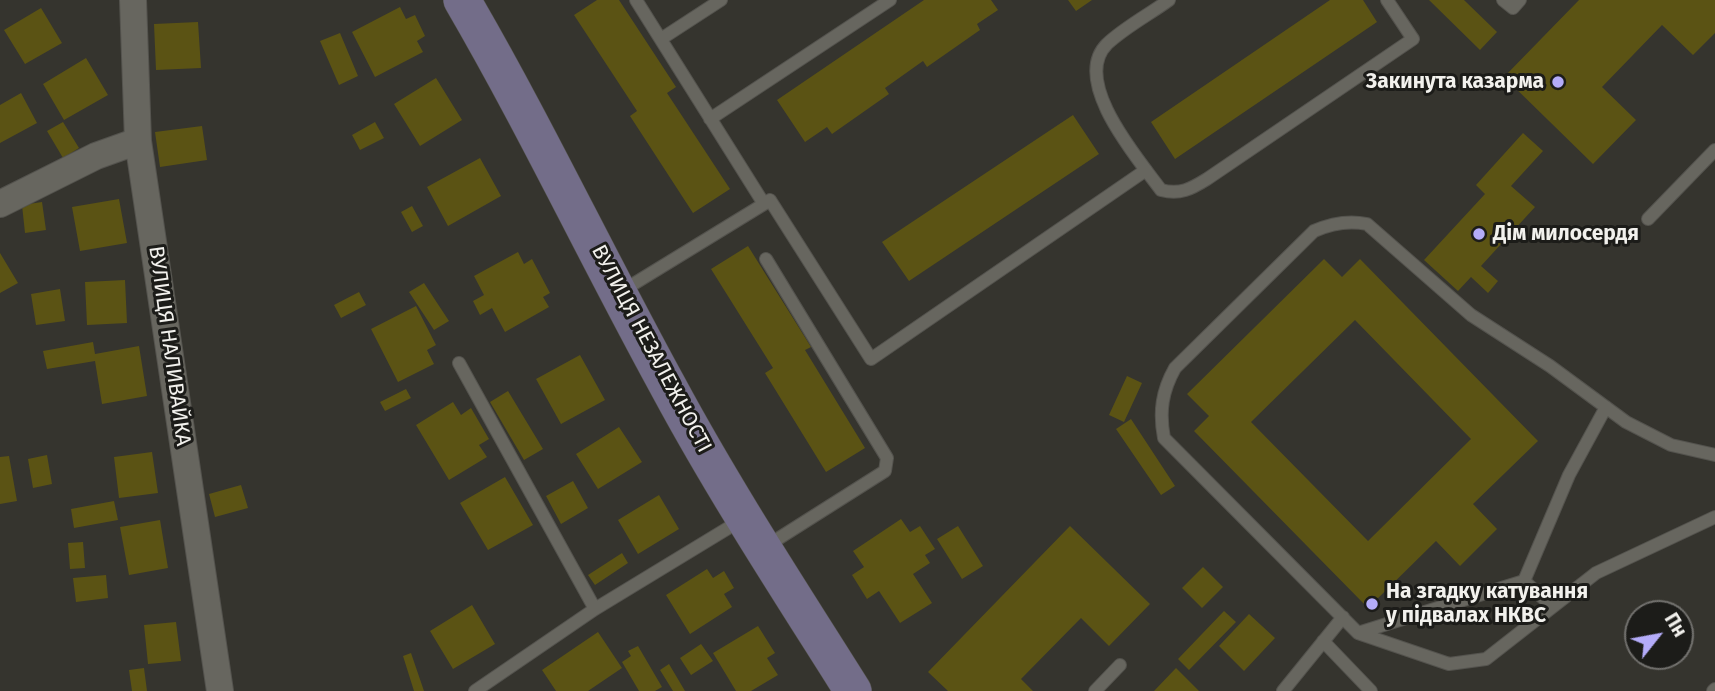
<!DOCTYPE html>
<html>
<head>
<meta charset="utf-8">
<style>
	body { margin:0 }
	#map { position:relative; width:1715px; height:691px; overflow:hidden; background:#35342e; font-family:"Fira Sans",sans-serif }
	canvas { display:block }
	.north { position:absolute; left:1624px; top:600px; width:70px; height:70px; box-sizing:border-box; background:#1c1c19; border:2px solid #72716e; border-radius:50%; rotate:59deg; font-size:19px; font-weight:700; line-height:28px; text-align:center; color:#f2f1ed }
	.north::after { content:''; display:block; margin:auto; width:24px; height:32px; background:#b4acf9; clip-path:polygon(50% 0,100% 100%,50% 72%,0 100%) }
</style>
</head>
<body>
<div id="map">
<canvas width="1715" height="691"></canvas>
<div class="north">Пн</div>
</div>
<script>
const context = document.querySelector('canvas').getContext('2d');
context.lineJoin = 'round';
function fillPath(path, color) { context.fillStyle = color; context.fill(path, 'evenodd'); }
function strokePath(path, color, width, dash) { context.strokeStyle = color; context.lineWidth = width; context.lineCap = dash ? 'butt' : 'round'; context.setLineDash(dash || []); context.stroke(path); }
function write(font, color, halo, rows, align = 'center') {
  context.font = font + ' "Fira Sans",sans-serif'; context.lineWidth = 6; context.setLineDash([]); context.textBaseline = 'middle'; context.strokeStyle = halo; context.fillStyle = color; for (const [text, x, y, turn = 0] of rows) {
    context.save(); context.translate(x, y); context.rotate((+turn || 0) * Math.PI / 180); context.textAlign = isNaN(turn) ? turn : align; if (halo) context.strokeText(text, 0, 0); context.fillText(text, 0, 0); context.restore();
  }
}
const building = new Path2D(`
	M597 0H619L676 87 667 93 730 189 693 213 630 116 637 111 574 15Z
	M924 0H991L998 10 977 24 980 30 927 67 923 61 885 88 889 94 832 134 827 127 805 142 777 100Z
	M1068 0H1092L1076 11Z
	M1330 0H1363L1377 22 1175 159 1151 122Z
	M1429 0H1464L1497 32 1480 50Z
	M1579 0H1715V33L1693 55 1662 25 1602 87 1636 120 1593 164 1504 77Z
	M400 7 406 19 415 15 425 36 417 41 423 52 375 77 352 32Z
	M41 8 62 43 25 64 4 30Z
	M198 22 201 68 156 70 154 24Z
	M340 33 358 76 339 85 320 41Z
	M86 58 108 95 64 120 43 84Z
	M436 78 462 120 420 146 394 104Z
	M21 93 37 123 0 143V105Z
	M1073 115 1099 154 909 281 882 242Z
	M63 122 79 148 63 158 47 131Z
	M375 122 384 138 360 150 352 135Z
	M202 126 207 160 160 167 155 132Z
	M1523 133 1543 151 1511 186 1535 207 1481 266 1498 281 1488 293 1471 277 1458 291 1424 260 1485 194 1476 185Z
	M480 158 501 196 448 226 427 187Z
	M119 199 127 243 80 251 72 207Z
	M42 202 46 230 25 233 22 205Z
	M412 206 423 226 412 232 401 212Z
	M748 246 811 347 805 350 865 448 826 472 765 373 773 368 711 269Z
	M518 252 524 264 532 259 550 293 543 297 549 307 505 332 492 308 480 315 473 301 484 295 474 276Z
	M0 253 18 283 0 293Z
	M1324 259 1342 277 1360 259 1538 441 1473 504 1497 529 1460 566 1436 541 1368 608 1194 431 1209 416 1187 394ZM1355 320 1471 439 1368 541 1251 422Z
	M125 280 127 323 87 325 85 282Z
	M424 283 449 321 434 330 409 292Z
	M60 289 65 321 36 325 31 294Z
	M359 292 366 305 341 318 334 305Z
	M416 306 436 345 427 350 434 364 398 382 371 329Z
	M93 342 95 354 139 346 147 396 102 404 95 361 47 369 43 351Z
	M580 355 605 400 561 424 536 379Z
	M1127 376 1142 383 1124 422 1109 415Z
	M406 389 411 398 385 411 380 402Z
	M508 391 543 449 524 460 490 402Z
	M453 402 461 415 471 408 489 439 479 445 487 457 449 480 416 425Z
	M1131 419 1175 486 1161 495 1116 429Z
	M619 427 642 462 598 489 576 454Z
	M152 452 158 493 119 498 114 457Z
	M47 455 52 484 33 488 28 459Z
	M9 456 17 501 0 504V457Z
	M505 477 533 525 488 550 460 503Z
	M573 481 588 508 561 524 546 496Z
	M241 485 248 508 215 517 209 494Z
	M659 495 679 529 638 554 618 520Z
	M114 501 118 520 74 528 71 509Z
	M901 519 910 532 920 526 935 549 925 555 930 563 913 574 932 603 900 623 879 591 867 599 852 575 864 567 853 551Z
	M160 520 168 568 129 575 120 527Z
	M958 526 983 566 962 579 937 539Z
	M1070 526 1150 604 1109 646 1081 618 1021 679 1033 691H948L928 672Z
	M83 542 85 568 70 569 68 543Z
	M622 553 628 563 595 585 588 575Z
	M1203 567 1223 587 1202 608 1182 588Z
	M707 569 713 578 724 571 734 588 724 594 732 607 690 634 666 595Z
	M106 575 108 598 76 602 73 578Z
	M472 605 495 644 453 669 430 631Z
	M1224 611 1236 622 1189 670 1178 659Z
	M1249 614 1275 638 1244 671 1219 646Z
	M176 622 181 661 148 664 144 625Z
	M758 626 775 653 767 658 778 675 751 691H736L713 653Z
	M598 632 622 668 588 691H556L542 670Z
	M701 644 713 661 691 675 680 658Z
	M638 646 662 687 655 691H639L622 662 631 656 628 651Z
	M411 653 424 691H414L403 656Z
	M669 664 685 691H673L660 670Z
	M144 668 147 691H132L129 670Z
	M1176 668 1199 691H1154Z`);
const service = new Path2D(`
	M1169 0C1150 14 1125 27 1107 44 1070 81 1139 160 1161 190 1180 195 1191 189 1207 179L1413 39 1387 0
	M1503 0 1513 8 1520 0
	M661 39 721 0
	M710 119 890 0
	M764 204 770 200 871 359 1146 170
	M1648 219 1715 150
	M622 291 764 204 636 0
	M459 363 595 609
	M1715 455 1671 445 1626 422 1550 366 1471 315 1367 224C1348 220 1332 223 1314 231L1175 368C1162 391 1159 412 1164 438L1358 633 1449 664 1486 659 1596 573 1715 517
	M765 547 885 471 887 458 766 259
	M1552 606 1524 581 1569 475 1606 407
	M1358 633 1524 581
	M1323 641 1371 691
	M475 691 595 609 743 519
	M1095 691 1120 665
	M1283 691 1343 617
	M1713 691 1715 689`);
const minor = new Path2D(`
	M133 0 138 141 220 691
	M0 204 96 156 138 141`);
const secondary = new Path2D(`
	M462 0C536 127 598 259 669 388 725 492 790 591 853 691`);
const markers = [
	[1558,82,7,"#b4acf9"],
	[1479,234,7,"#b4acf9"],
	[1372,604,7,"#b4acf9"]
];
const poiNames = [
	["Закинута казарма",1544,82,"right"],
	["Дім милосердя",1493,234],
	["На згадку катування",1386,592],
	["у підвалах НКВС",1386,616]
];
const streetNames = [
	["ВУЛИЦЯ НАЛИВАЙКА",169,346,82],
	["ВУЛИЦЯ НЕЗАЛЕЖНОСТІ",651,349,62]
];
fillPath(building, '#5b5314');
strokePath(service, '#54534e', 14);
strokePath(minor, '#54534e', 28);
strokePath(secondary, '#54534e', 38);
strokePath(service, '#67665f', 12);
strokePath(minor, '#67665f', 26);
strokePath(secondary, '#736d89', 37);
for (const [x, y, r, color] of markers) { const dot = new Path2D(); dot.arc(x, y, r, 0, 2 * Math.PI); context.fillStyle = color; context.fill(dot); strokePath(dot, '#1c1c19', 2.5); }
write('bold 21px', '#f2f1ed', '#1c1c19', poiNames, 'left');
write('21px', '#f2f1ed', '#1c1c19', streetNames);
</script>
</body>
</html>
